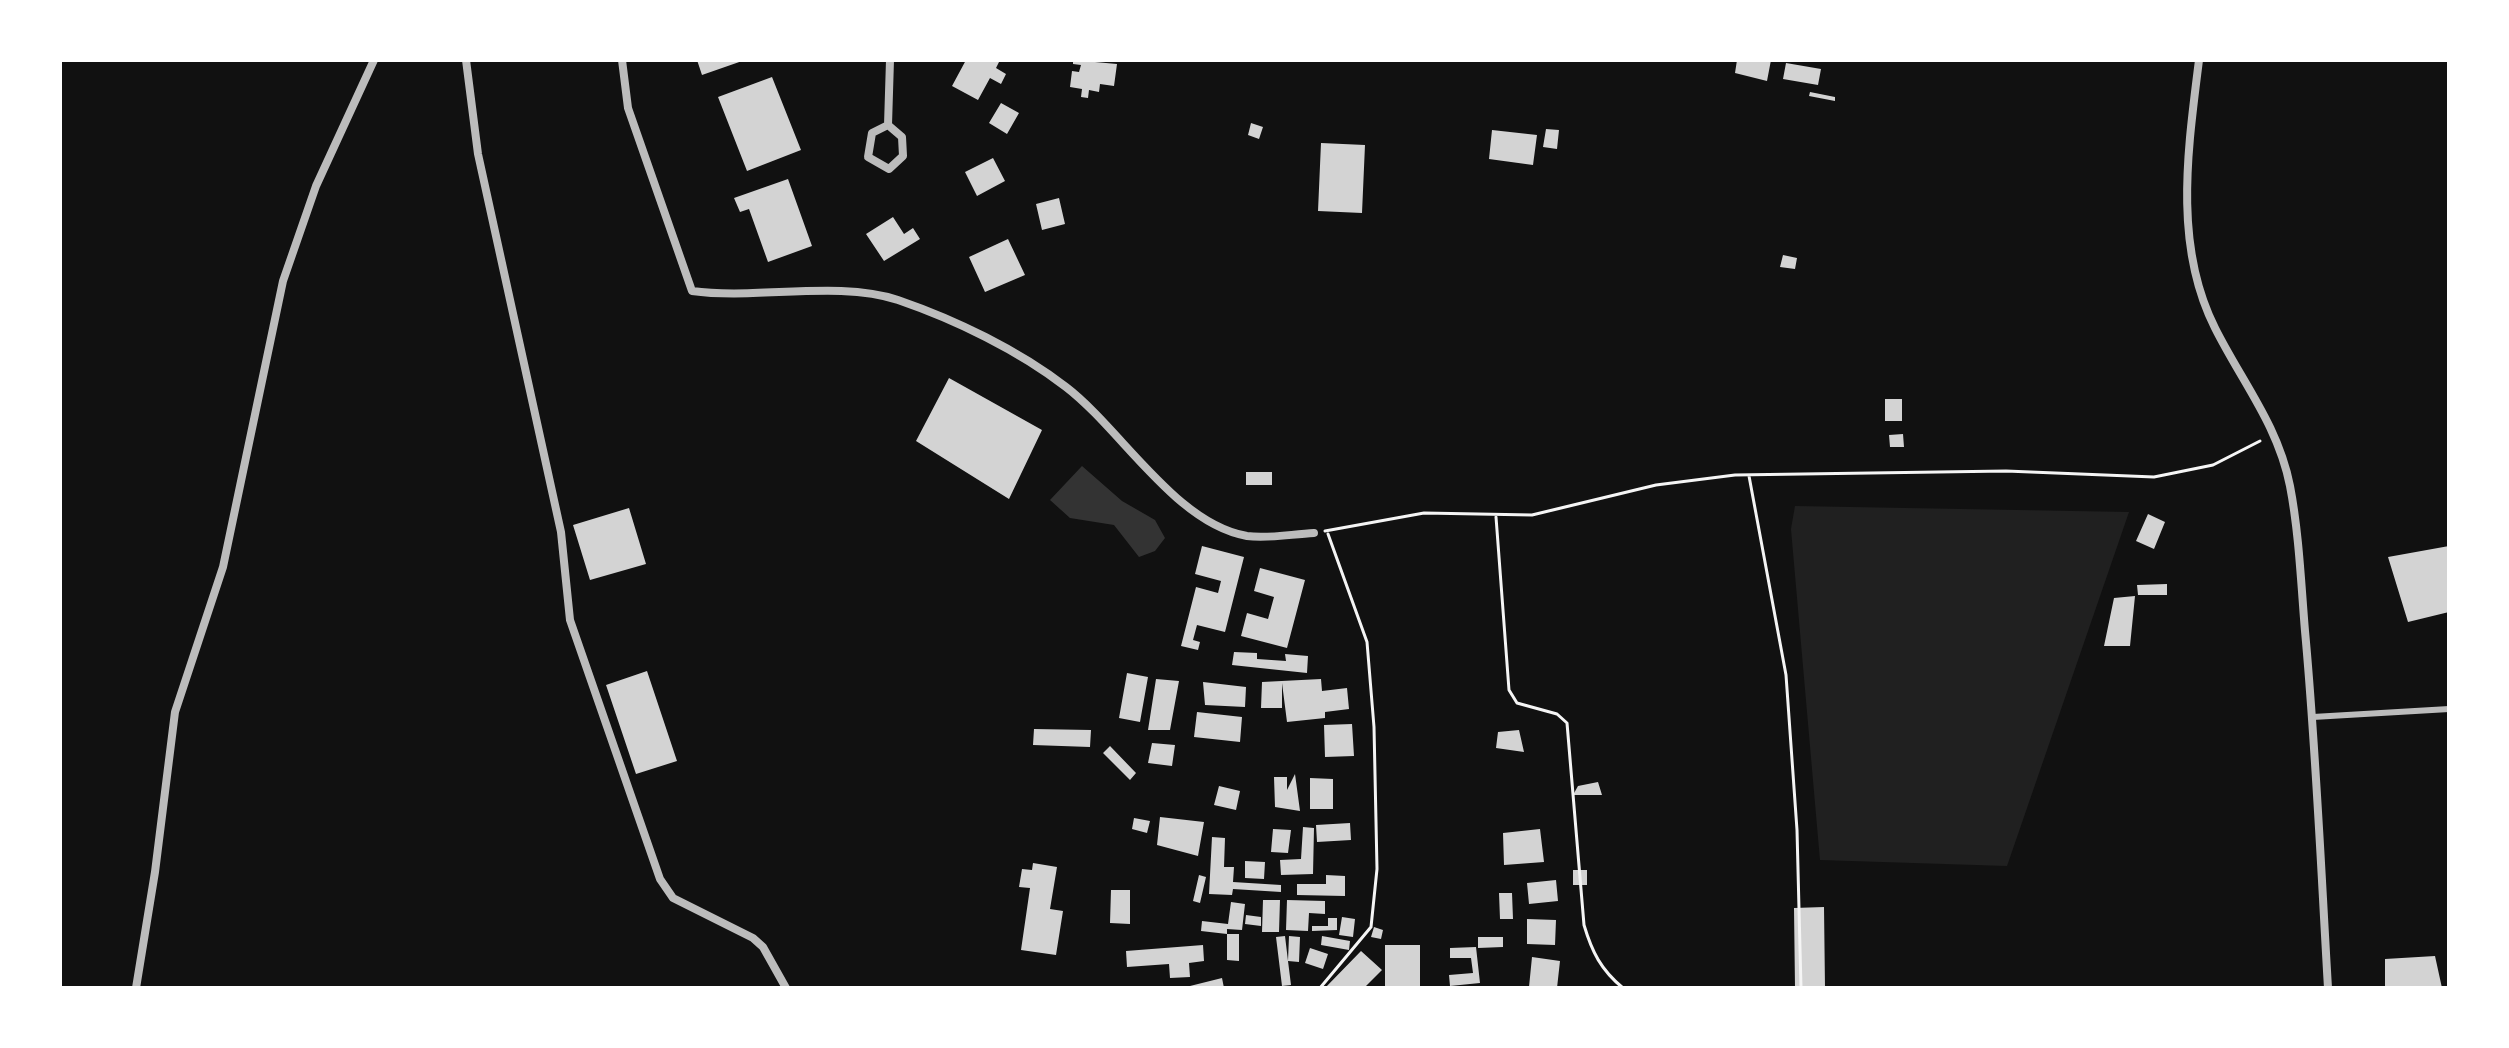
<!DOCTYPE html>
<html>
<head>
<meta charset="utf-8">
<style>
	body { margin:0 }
	#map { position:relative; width:2509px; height:1048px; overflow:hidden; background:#111; font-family:Ubuntu,sans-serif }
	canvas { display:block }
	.frame { position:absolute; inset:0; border:62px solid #fff; pointer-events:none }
</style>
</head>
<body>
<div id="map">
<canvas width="2509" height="1048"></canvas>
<div class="frame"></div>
</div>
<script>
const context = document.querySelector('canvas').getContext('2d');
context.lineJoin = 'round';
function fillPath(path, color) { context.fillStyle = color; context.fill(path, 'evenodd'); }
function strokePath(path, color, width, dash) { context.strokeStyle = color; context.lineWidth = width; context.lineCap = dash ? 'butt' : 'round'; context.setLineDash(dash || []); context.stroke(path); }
const green = new Path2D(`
	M1795 506 2129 512 2007 866 1820 860 1791 529Z`);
const water = new Path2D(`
	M1082 466 1122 501 1155 520 1165 538 1155 551 1139 557 1114 525 1070 518 1050 500Z`);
const building = new Path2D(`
	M697 60H745L702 75Z
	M966 60H1000L996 68 1006 74 1001 84 990 78 978 100 952 86Z
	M1073 60 1117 64 1114 86 1100 84 1099 92 1089 90 1088 98 1081 97 1082 89 1070 87 1072 71 1079 72 1081 65 1073 64Z
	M1737 60H1771L1767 81 1735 73Z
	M1786 63 1821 69 1818 85 1783 79Z
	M772 77 801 150 747 171 718 97Z
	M1810 92 1835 97V101L1809 96Z
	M1001 103 1019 113 1007 134 989 123Z
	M1251 123 1263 127 1259 139 1248 135Z
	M1546 129 1559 130 1557 149 1543 147Z
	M1492 130 1537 135 1533 165 1489 159Z
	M1321 143 1365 145 1362 213 1318 211Z
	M993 158 1005 181 977 196 965 172Z
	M788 179 812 246 768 262 749 209 740 212 734 198Z
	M1059 198 1065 224 1042 230 1036 204Z
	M893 217 904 234 913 228 920 239 884 261 866 234Z
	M1008 239 1025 275 985 292 969 257Z
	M1783 255 1797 258 1795 269 1780 267Z
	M949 378 1042 430 1009 499 916 441Z
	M1885 399H1902V421H1885Z
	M1903 434 1904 447H1890L1889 435Z
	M1246 472H1272V485H1246Z
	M629 508 646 564 590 580 573 525Z
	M2148 514 2165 522 2154 549 2136 541Z
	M1202 546 1244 557 1225 632 1197 625 1193 640 1200 642 1198 650 1181 646 1196 587 1218 593 1221 581 1195 574Z
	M2449 546V612L2408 622 2388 557Z
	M1260 568 1305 580 1287 648 1241 636 1247 613 1268 619 1274 597 1254 591Z
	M2167 584V595H2138L2137 585Z
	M2135 596 2130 646H2104L2114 598Z
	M1234 652 1257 653V659L1286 661 1285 654 1308 656 1307 673 1232 665Z
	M647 671 677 761 636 774 606 685Z
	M1127 673 1148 677 1140 722 1119 718Z
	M1156 679 1179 681 1170 730H1148Z
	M1321 679 1322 691 1347 688 1349 709 1325 712V718L1287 722 1282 683V708H1261L1262 682Z
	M1203 682 1246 687 1245 707 1205 705Z
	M1197 712 1242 717 1240 742 1194 737Z
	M1352 724 1354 756 1325 757 1324 725Z
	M1034 729 1091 730 1090 747 1033 745Z
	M1519 730 1524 752 1496 748 1498 732Z
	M1152 743 1175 745 1172 766 1148 763Z
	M1110 746 1136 773 1130 780 1103 753Z
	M1295 774 1300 811 1275 807 1274 777H1287V790Z
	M1310 778 1333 779V809H1310Z
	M1598 782 1602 795H1573L1578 786Z
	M1219 786 1240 791 1236 810 1214 805Z
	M1160 817 1204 822 1198 856 1157 845Z
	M1134 818 1150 821 1147 833 1132 829Z
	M1350 823 1351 840 1317 842 1316 825Z
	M1303 827 1314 828 1313 874 1281 875 1280 860 1301 859Z
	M1273 829 1291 830 1288 853 1271 852Z
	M1540 829 1544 862 1504 865 1503 833Z
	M1212 837 1225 838 1224 867H1234L1233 882 1281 885V892L1233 889 1232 895 1209 894Z
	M1245 861 1265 862 1264 879 1245 878Z
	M1033 863 1057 867 1050 909 1063 911 1056 955 1021 950 1030 888 1019 887 1022 869 1032 870Z
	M1573 870H1587V885H1573Z
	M1199 875 1206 877 1200 903 1193 901Z
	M1326 875 1345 876V896L1297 895V884H1326Z
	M1556 880 1558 901 1529 904 1527 883Z
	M1111 890H1130V924L1110 923Z
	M1499 893H1512L1513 919H1500Z
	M1263 900H1280L1279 932H1262Z
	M1287 900 1325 901V914L1309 913 1308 931 1286 930Z
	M1231 902 1245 904 1242 930 1227 929V934L1201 931 1202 921 1228 924Z
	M1824 907 1825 988H1795L1794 908Z
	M1246 915 1261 917V926L1245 924Z
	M1342 917 1355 919 1353 937 1339 935Z
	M1328 918H1337V930L1312 931V926H1328Z
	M1527 919 1556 920 1555 945 1527 944Z
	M1374 927 1383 930 1381 939 1371 937Z
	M1227 934H1239V961L1227 960Z
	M1285 936 1288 961 1289 936 1300 937 1299 962 1288 961 1291 985 1282 986 1276 937Z
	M1322 936 1350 941 1349 950 1321 945Z
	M1478 937H1503V947L1478 948Z
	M1203 945 1204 961 1189 963 1190 977 1170 978 1169 964 1127 967 1126 951Z
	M1385 945H1420V986H1385Z
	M1476 947 1480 983 1450 986 1449 975 1473 973 1471 958H1450V948Z
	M1310 948 1328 954 1323 969 1305 963Z
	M1361 951 1382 970 1364 988H1325Z
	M2435 956 2442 988H2385V959Z
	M1532 957 1560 961 1557 988 1529 987Z
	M1222 978 1224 988H1186V987Z`);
const path = new Path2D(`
	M1749 476 1786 675 1797 830 1801 988
	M1496 517 1509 690 1517 703 1557 714 1567 723 1584 925C1592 952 1601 970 1623 988
	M1325 531 1424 513 1532 515 1656 485 1735 475 2006 471 2154 477 2213 465 2260 441
	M1320 988 1371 927 1377 869 1374 727 1367 642 1328 534`);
const service = new Path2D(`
	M2313 717 2449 709`);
const minor = new Path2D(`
	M466 60 478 154 561 532 570 620 660 879 673 898 753 938 763 947 786 988
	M622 60 628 108 692 291C756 300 838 280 898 300 956 320 1018 350 1066 387 1121 429 1176 524 1247 536 1268 539 1292 534 1314 533
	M2199 60C2188 149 2173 245 2215 328 2242 382 2278 425 2290 486 2299 533 2301 583 2305 631 2316 750 2321 869 2328 988
	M888 125 902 137 903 156 889 169 868 157 872 133Z
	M888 125 890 60
	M136 988 155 872 175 712 223 567 283 281 316 186 374 60`);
fillPath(green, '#202020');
fillPath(water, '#333');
fillPath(building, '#d3d3d3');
strokePath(path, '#f5f5f5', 3);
strokePath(service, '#bcbcbc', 6);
strokePath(minor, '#bcbcbc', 8);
</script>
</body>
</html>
